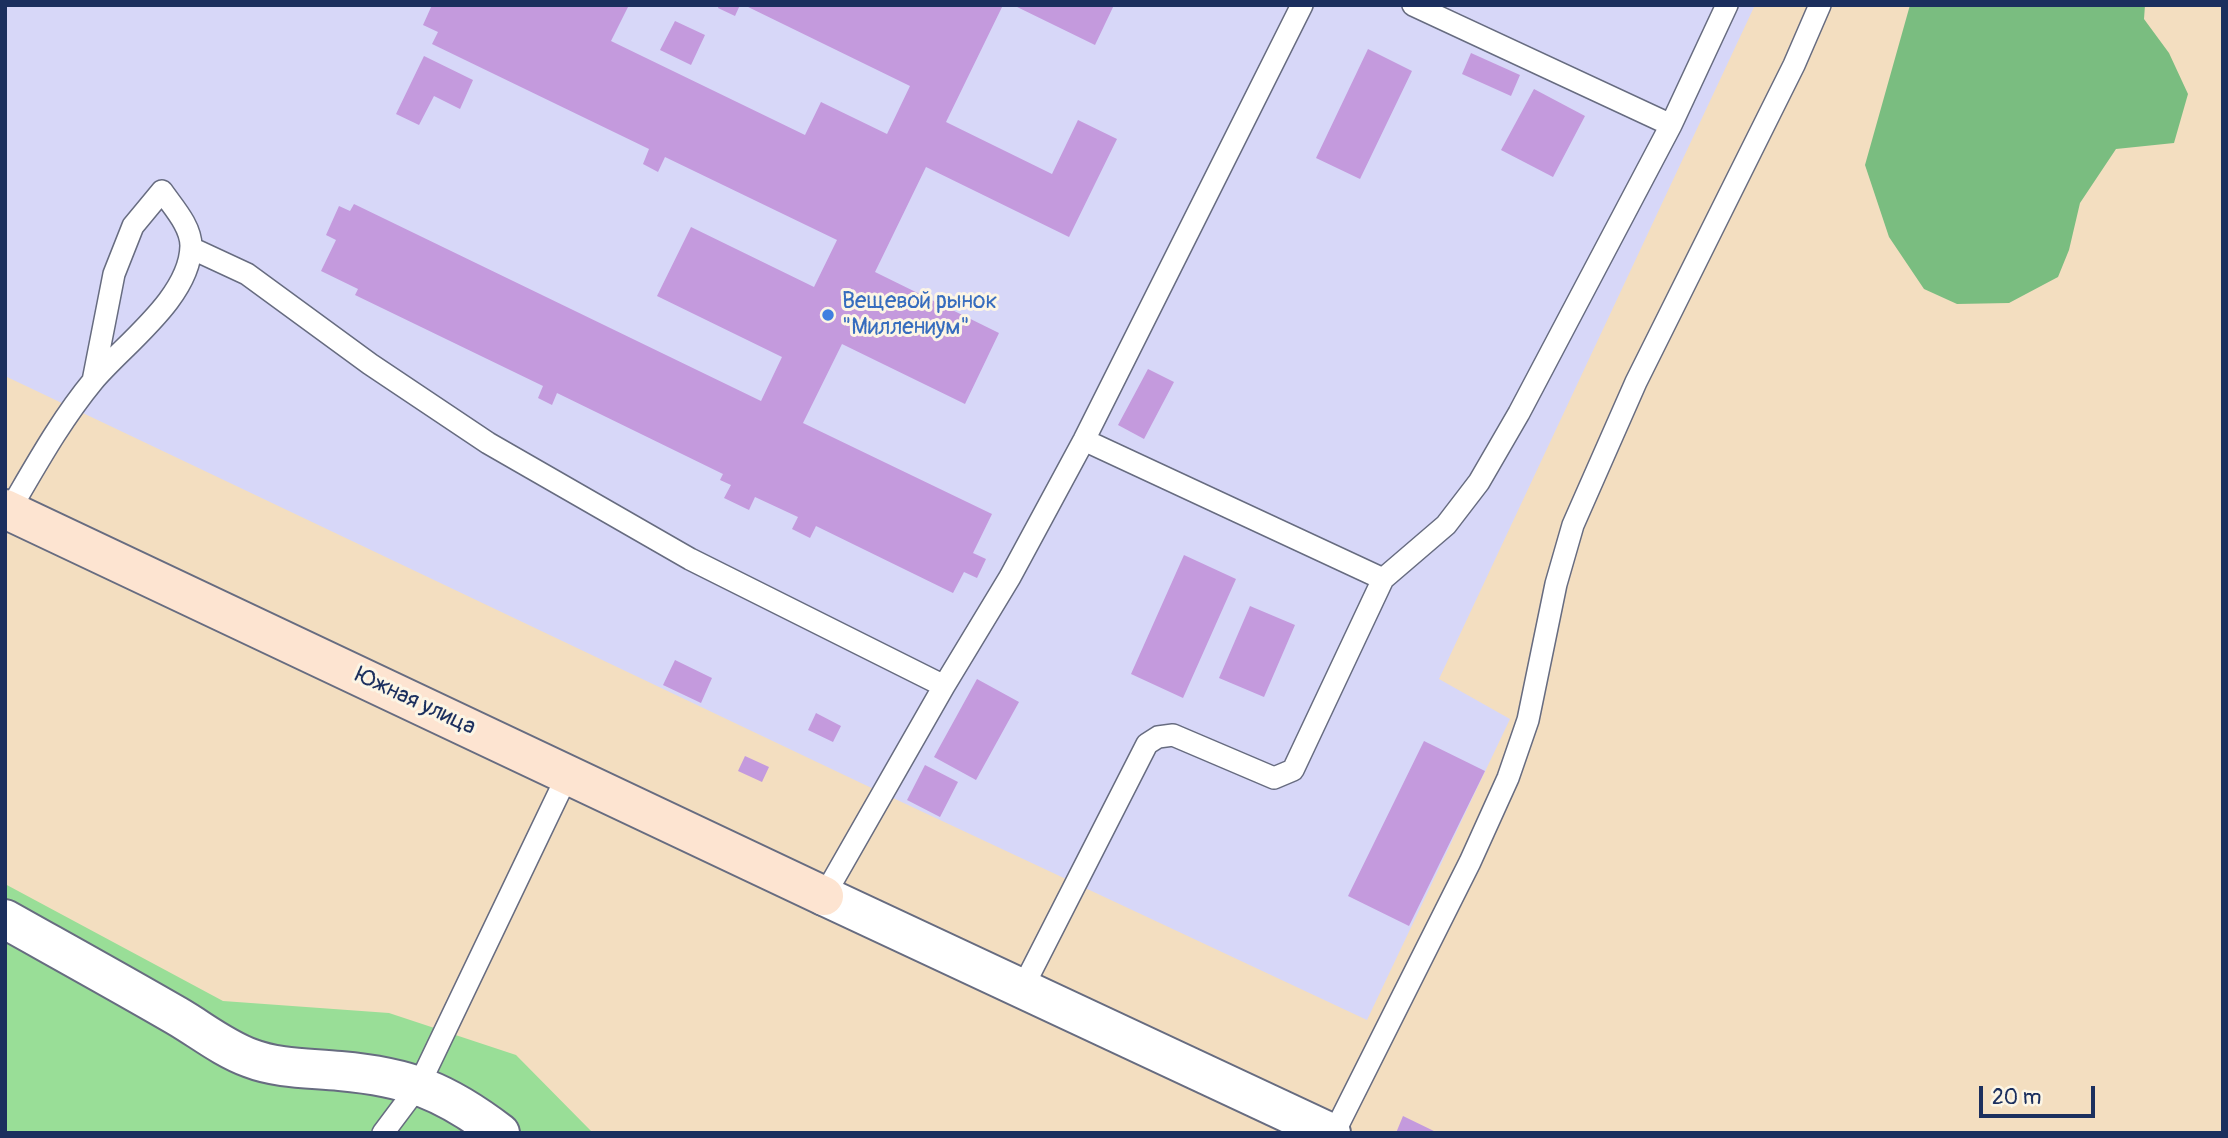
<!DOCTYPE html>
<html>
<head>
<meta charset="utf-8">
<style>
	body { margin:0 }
	#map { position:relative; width:2228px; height:1138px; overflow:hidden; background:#f3dec0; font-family:Pangolin,sans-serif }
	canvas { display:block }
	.frame { position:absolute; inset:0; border:7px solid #1b2f5e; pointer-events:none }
	.scale { position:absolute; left:1979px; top:1086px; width:116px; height:32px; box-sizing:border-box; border:4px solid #1b2f5e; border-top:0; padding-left:9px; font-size:21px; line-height:24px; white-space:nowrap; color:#1b2f5e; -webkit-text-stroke:5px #fcf5e5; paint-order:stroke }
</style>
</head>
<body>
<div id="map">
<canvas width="2228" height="1138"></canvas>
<div class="frame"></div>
<div class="scale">20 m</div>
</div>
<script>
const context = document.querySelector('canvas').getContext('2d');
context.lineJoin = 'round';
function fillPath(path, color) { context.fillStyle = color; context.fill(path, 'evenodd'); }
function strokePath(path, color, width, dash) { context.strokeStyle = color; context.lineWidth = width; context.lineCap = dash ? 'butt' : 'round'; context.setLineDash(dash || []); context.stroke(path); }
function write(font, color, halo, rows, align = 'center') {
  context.font = font + ' Pangolin,sans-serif'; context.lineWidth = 6; context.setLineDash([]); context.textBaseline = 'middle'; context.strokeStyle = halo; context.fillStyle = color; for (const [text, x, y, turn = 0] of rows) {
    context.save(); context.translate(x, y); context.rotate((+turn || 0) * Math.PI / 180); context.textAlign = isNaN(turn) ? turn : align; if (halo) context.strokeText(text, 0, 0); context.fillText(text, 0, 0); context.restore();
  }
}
const built = new Path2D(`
	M5 5H1755L1439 679 1510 719 1367 1020 861 783 5 376Z`);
const green = new Path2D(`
	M5 884 223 1001 389 1013 516 1055 593 1133H5Z`);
const forest = new Path2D(`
	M1910 5H2145L2144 19 2169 53 2188 94 2174 143 2116 149 2080 203 2069 250 2058 277 2009 303 1957 304 1924 289 1889 237 1865 165Z`);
const building = new Path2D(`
	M432 5H629L611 41 805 135 821 102 887 134 910 86 744 5H1003L946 122 1052 174 1078 120 1117 139 1069 237 926 167 875 272 999 333 965 404 842 344 803 423 992 514 973 553 986 559 977 578 964 572 953 593 816 526 810 538 792 529 798 517 755 497 749 510 724 498 731 485 720 480 723 474 557 393 552 405 538 398 543 386 355 295 358 289 321 271 336 240 326 235 339 206 350 211 354 204 761 401 782 357 657 296 691 227 814 287 837 240 665 157 658 172 643 164 649 149 432 44 438 32 423 25Z
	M719 5H740L735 16 718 8Z
	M1013 5H1114L1095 45Z
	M675 21 705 35 691 65 660 50Z
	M1368 49 1412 71 1360 179 1316 158Z
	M1471 53 1520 75 1511 96 1462 74Z
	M424 56 473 80 460 109 434 96 419 125 396 114Z
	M1534 89 1585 116 1553 177 1501 150Z
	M1148 369 1174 382 1144 439 1118 425Z
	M1184 555 1236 579 1183 698 1131 674Z
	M1250 606 1295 625 1264 697 1219 678Z
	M675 660 712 678 701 703 663 685Z
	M977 679 1019 702 976 780 934 757Z
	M816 713 841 726 833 742 808 730Z
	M1424 741 1485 771 1409 926 1348 896Z
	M745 756 769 767 762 782 738 771Z
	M925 765 958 782 940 817 907 800Z
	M1403 1116 1438 1133H1396Z`);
const lane = new Path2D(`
	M1413 5 1671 125
	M191 248 247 274 370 364 488 443 690 559 944 686
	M1084 440 1383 579
	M9 511C35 467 60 421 93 381 123 345 190 298 191 246 191 226 173 207 162 191L133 226 114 274 93 381
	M824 896 944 686 1010 577 1084 440 1302 5
	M1022 989 1147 744 1158 737 1173 735 1274 778 1293 770 1383 579 1446 525 1479 482 1519 413 1671 125 1727 5
	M383 1133 419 1085 568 774
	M1334 1133 1470 862 1508 778 1528 720 1556 584 1573 525 1636 382 1794 65 1820 5`);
const street = new Path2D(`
	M824 896 1331 1133
	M5 919C62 951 120 983 177 1016 201 1030 223 1048 250 1058 278 1069 310 1068 340 1071 408 1077 445 1091 500 1133`);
const secondary = new Path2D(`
	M5 509 824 896`);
const markers = [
	[828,315,7,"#3f7fe0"]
];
const shopNames = [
	["Вещевой рынок",842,302],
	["\"Миллениум\"",842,328]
];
const streetNames = [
	["Южная улица",415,702,25]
];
fillPath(built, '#d7d7f8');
fillPath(green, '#99de97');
fillPath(forest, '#7abd80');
fillPath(building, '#c49add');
strokePath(lane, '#676c80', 24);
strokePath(street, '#676c80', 42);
strokePath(secondary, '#676c80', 42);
strokePath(lane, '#fff', 21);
strokePath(street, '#fff', 38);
strokePath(secondary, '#fde4d1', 38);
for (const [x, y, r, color] of markers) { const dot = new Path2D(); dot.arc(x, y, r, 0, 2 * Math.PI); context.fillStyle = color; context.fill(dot); strokePath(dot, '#fcf5e5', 2.5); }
write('23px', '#366cbe', '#fcf5e5', shopNames, 'left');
write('23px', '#1b2f5e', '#fcf5e5', streetNames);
</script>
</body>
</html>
